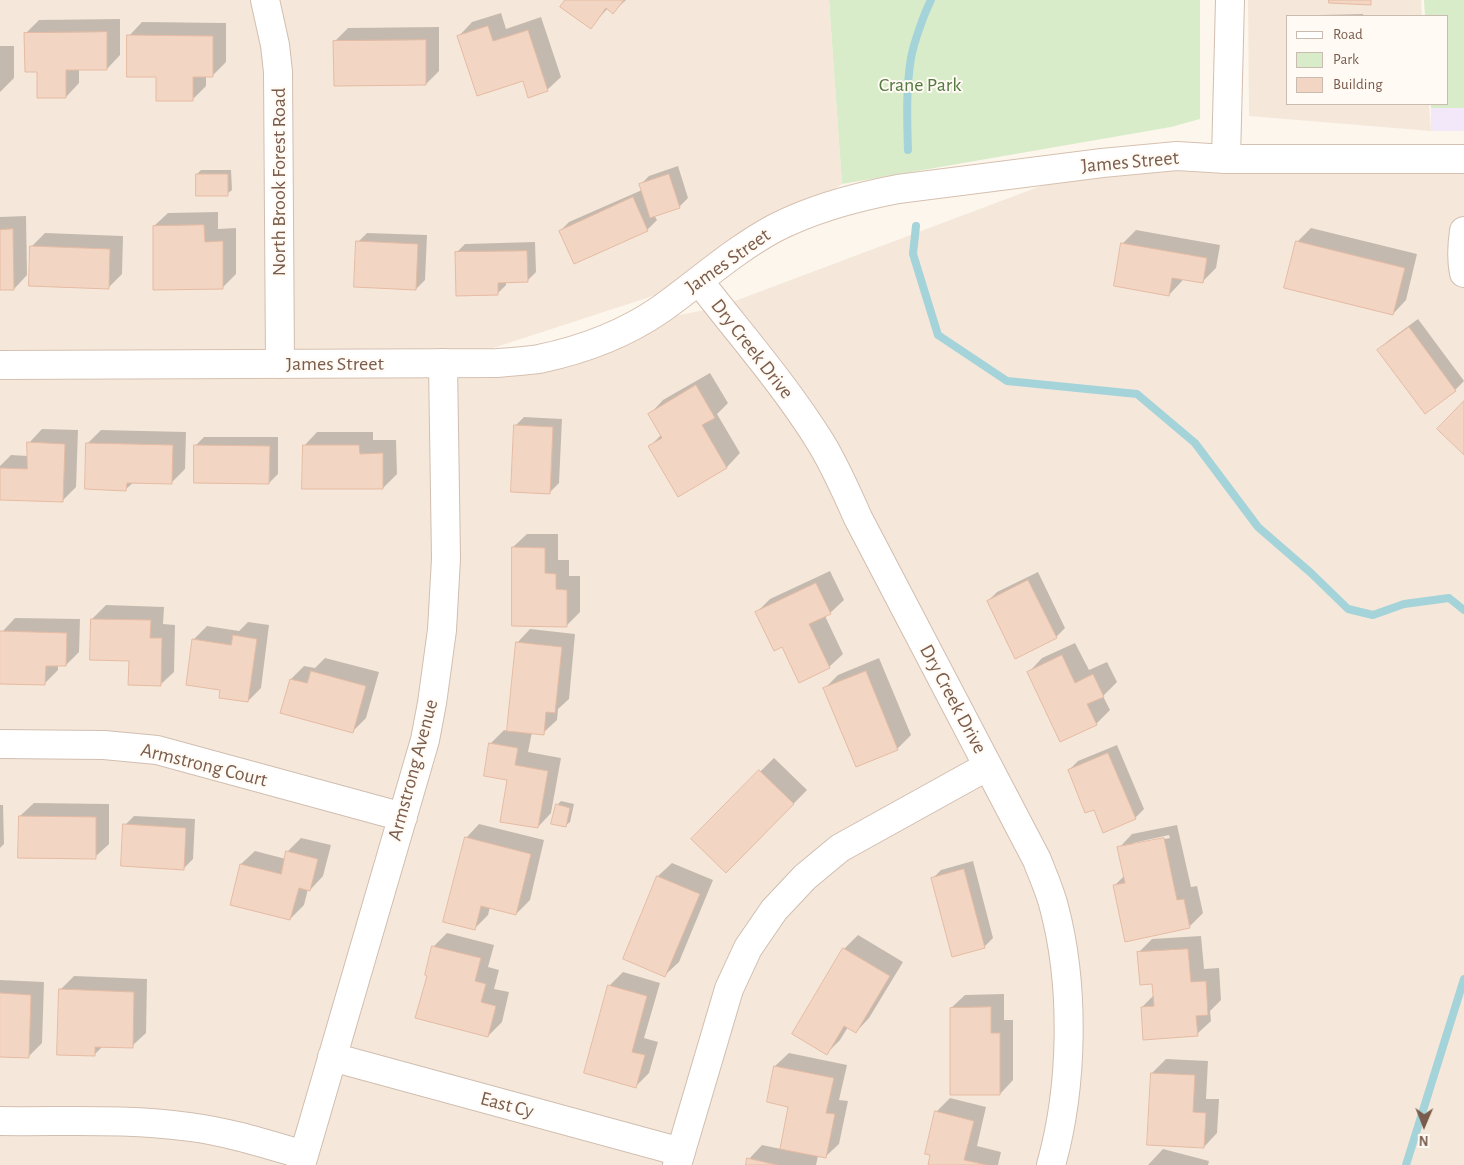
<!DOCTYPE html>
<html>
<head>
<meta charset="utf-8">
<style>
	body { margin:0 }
	#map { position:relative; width:1464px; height:1165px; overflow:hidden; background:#fdf6ec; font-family:"Alegreya Sans",sans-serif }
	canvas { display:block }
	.legend { position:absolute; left:1286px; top:15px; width:162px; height:90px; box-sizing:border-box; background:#fffaf3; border:1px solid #cabbb1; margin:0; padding:6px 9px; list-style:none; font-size:15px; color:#7a5c4d }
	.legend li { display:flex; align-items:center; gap:10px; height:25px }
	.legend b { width:25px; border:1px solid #cabbb1 }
	.north { position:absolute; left:1399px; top:1100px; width:50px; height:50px; -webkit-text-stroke:4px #fffaf3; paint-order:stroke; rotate:181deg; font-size:14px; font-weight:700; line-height:20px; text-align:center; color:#7a5c4d }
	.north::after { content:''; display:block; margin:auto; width:18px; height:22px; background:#7a5c4d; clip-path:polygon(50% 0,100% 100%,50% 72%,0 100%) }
</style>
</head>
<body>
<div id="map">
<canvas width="1464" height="1165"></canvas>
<ul class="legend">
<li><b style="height:6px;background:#fff"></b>Road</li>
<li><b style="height:14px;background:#d8ecc9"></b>Park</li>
<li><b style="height:14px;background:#f3d5c3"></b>Building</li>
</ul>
<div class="north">N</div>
</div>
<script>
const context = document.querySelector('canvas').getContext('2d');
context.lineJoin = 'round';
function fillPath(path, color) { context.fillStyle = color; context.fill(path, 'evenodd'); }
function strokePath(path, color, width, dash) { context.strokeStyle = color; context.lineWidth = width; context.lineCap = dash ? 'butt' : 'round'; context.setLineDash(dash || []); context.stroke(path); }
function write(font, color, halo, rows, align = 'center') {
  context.font = font + ' "Alegreya Sans",sans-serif'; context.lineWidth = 4; context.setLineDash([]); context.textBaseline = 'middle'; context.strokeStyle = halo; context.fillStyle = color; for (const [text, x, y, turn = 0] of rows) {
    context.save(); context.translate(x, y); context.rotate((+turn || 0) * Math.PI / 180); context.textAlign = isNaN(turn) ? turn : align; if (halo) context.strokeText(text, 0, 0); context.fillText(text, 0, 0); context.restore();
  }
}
const residential = new Path2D(`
	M0 0H829L842 184 699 281 450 362 719 307 1102 163 1464 156V1165H0Z
	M1248 0H1421L1422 16H1288V104H1429L1431 131 1249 116Z`);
const education = new Path2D(`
	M1464 0V131H1431V104H1448V16Z`);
const green = new Path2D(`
	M829 0H1200V119L1171 127 842 184Z
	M1424 0H1464V108H1431V104H1448V16H1425Z`);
const shadow = new Path2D(`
	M567 0H626L613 12 608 8 591 27Z
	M501 13 506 29 541 17 561 77 547 90 523 80 459 36 472 22Z
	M1363 14V16H1320L1321 15Z
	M120 19V55L107 69H79V83L66 97 38 71 26 33 39 20Z
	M142 22 226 23V62L212 76H206V86L192 100 158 76 129 36Z
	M439 27V71L426 84 335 41 348 28Z
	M0 46H14V78L0 92Z
	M678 166 688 198 679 207 654 215 657 220 648 229 574 262 560 231 569 222 642 190 640 185 649 176Z
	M201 170H231L232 190 227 194 197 174Z
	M218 212V229L236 228V274L222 288 154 226 168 213Z
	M26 216 27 275 14 289H0V217Z
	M1311 228 1417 254 1406 300 1393 314 1297 242Z
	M1136 230 1220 245 1216 268 1202 282 1183 278 1182 281 1169 295 1122 244Z
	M45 233 123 236 122 274 109 287 31 247Z
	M367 233 427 235 425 280 416 289 358 242Z
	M535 242 536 272 527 281 506 282V285L497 294 456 253 465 244Z
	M1418 319 1464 381 1455 390 1425 412 1379 350 1388 341Z
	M710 373 728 403 717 414 740 453 727 467 678 495 650 446 662 434 650 414 663 400Z
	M524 417 562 419 559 483 550 492 515 426Z
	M42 429 78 430 76 487 62 501 0 499V466L11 455 28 456 29 443Z
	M101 430 186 432 185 469 171 483 134 482 126 489 88 443Z
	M317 432H373V440H396L397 474 383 488 304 446Z
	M204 437H278V474L269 483 195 446Z
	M527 534H558V560H569V576H580V612L566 626 513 547Z
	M830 571 844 600 830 613 825 616 843 654 829 667 783 645 757 612 770 599Z
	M1038 572 1065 628 1056 637 988 601 997 592Z
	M106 605 164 607 163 624 175 625 174 672 160 685 130 660 92 619Z
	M15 618 80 619 79 652 66 665H58V670L44 684 2 632Z
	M248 622 269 625 261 688 248 701 221 689 193 640 207 626 239 631Z
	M530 629 575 634 569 699 558 709 557 720 543 733 532 732 528 752 561 758 551 813 538 827 508 779 490 744 504 730 508 731 517 643Z
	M1075 643 1089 670 1107 662 1117 682 1103 696 1110 710 1096 724 1029 672 1042 658Z
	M325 658 379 672 366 718 353 731 291 679 304 666 315 668Z
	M879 658 911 735 897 749 825 688 838 675Z
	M1117 745 1144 809 1135 818 1094 808 1069 770 1078 761Z
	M774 758 807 790 726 872 692 839Z
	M561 801 574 804 570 822 565 826 557 805Z
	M34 803 109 804V844L95 857 20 816Z
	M0 805H3L4 844 0 848Z
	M134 816 195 819 193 859 184 868 125 825Z
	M479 824 544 840 530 900 516 914 490 907 488 915 474 929 466 838Z
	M1177 825 1191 887 1197 886 1203 913 1190 926 1126 940 1114 886 1125 875 1119 848 1132 834ZM1169 835 1170 838 1133 845V843Z
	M301 838 331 845 323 876 310 890 308 889 304 905 290 919 241 864 255 851 286 859 287 852Z
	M973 861 993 938 984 947 932 879 941 870Z
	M672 863 713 880 679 962 665 975 624 958 658 876Z
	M447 933 494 945 488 967 499 970 494 989 509 992 502 1022 488 1036 428 975 433 947Z
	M858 935 903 962 869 1018 856 1032 848 1027 840 1040 827 1053 793 1033 844 949Z
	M1201 936 1204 969 1219 968 1221 1000 1210 1011 1211 1021 1197 1034 1142 1007 1154 995 1153 983 1138 953 1152 939Z
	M623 972 660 983 644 1038 658 1042 649 1073 636 1086 609 986Z
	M74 976 147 979 146 1033 132 1046H103L94 1055 60 990Z
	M0 980 44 982 42 1043 28 1057 0 1056Z
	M1004 994V1020H1013V1080L1000 1094 951 1008 965 995Z
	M789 1053 847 1065 839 1100 848 1101 839 1144 825 1157 818 1156 816 1165H747L749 1159 762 1145 781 1149 790 1106 768 1101 775 1066Z
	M1166 1059 1208 1061 1206 1099H1219L1217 1133 1204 1147 1152 1073Z
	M950 1098 986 1107 977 1146 1001 1152 998 1165H929L936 1112Z
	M1163 1149 1209 1161 1208 1165H1148Z`);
const stream = new Path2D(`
	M908 150C907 120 906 88 911 58 914 42 924 14 931 0
	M916 226 913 254 938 335 1007 381 1137 394 1195 443 1258 527 1311 573 1348 609 1373 615 1404 604 1449 598 1464 610
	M1406 1165 1464 979`);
const building = new Path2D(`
	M565 0H624L613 14 606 8 591 29 560 7Z
	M1329 0H1371V5L1329 3Z
	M488 26 493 41 528 30 548 91 528 98 523 81 477 96 457 36Z
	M107 32V70H66V98H37V72H25L24 33Z
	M127 35 213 36V77H193V101H156V77H127Z
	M426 40V85L334 86 333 41Z
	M196 174H228V196H196Z
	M669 174 680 208 650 218 639 184Z
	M633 197 648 231 574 264 559 231Z
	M204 225 205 242 223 241V289L153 290V226Z
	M13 229 14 290H0V230Z
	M356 241 418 244 416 290 354 287Z
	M1296 241 1405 268 1393 315 1284 288Z
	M1121 243 1207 258 1203 283 1172 278 1169 296 1114 286Z
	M30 246 110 249 109 289 29 286Z
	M527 251 528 282 498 283V295L456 296 455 252Z
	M1409 327 1456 391 1425 414 1377 350Z
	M696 385 715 418 702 425 727 468 678 497 648 446 662 438 648 414Z
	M1464 401V455L1437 429Z
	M514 425 553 427 550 494 511 492Z
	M27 442 65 444 63 502 0 500V468L27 469Z
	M86 443 173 445 172 484 127 483 126 491 85 489Z
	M194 445 270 446 269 484 194 483Z
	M303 445H359L360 454 383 453V489H302Z
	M512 547 545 548V573L556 574V589L567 590V627L512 626Z
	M1028 580 1057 638 1015 659 987 601Z
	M816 583 831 614 809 624 830 668 799 683 782 647 774 651 755 612Z
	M91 619 151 620 150 638H162L161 686 128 685 129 661 90 660Z
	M0 631 67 633 66 666H46L45 685 0 684Z
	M233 635 257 639 248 702 219 698 220 690 186 685 192 639 231 645Z
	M516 642 562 647 555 713 546 712 544 735 507 731Z
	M1062 655 1075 683 1093 674 1104 697 1087 704 1097 725 1060 742 1027 672Z
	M311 671 366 686 353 733 280 713 290 679 307 683Z
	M866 671 898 750 856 767 823 688Z
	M489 743 518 748 515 765 548 771 538 828 500 822 507 780 484 776Z
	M1108 753 1136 819 1103 833 1094 810 1085 813 1068 770Z
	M759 770 794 804 726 873 691 839Z
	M556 804 570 808 566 827 551 824Z
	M19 816 96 817V859L18 858Z
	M123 824 186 828 184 870 121 866Z
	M465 837 531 854 516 915 481 906 475 930 443 922Z
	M1164 838 1177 900 1184 899 1190 928 1125 942 1113 885 1125 883 1117 847Z
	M286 851 318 859 310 891 299 888 290 920 230 905 240 864 281 874Z
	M964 869 985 948 952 957 931 878Z
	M657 876 700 894 665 977 623 959Z
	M432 946 481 958 475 981 486 984 481 1002 496 1006 488 1037 415 1018 427 976 425 975Z
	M843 948 890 976 856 1033 844 1026 827 1055 792 1034Z
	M1188 949 1191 982 1206 981 1208 1015 1196 1016 1198 1036 1143 1040 1141 1007 1154 1006 1152 984 1140 985 1137 952Z
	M608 985 647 996 632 1052 645 1055 636 1088 584 1073Z
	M59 989 134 992 133 1048 95 1047V1056L57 1055Z
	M0 993 31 995 29 1058 0 1057Z
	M991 1007V1033H1000V1095H950V1008Z
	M774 1066 834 1078 826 1113 835 1114 826 1158 780 1149 788 1107 767 1102Z
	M1151 1073 1195 1075 1193 1112 1206 1113 1204 1148 1147 1145Z
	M935 1111 974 1121 964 1160 987 1165H928L930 1155 925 1154Z
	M747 1158 777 1165H746Z`);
const street = new Path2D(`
	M265 0 275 45 278 72 280 364
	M1226 159 1230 0
	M1464 231C1462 245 1461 259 1464 273
	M699 281C740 334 785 385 821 443 835 466 847 493 858 518L1037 860C1043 876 1050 891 1054 907 1075 986 1073 1087 1051 1165
	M0 744 104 745 157 750 403 817
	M332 1057 681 1152
	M0 1121C63 1122 127 1118 190 1127 229 1132 266 1144 304 1155
	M301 1165 425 740 432 703 442 630 446 559 443 363
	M677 1165 729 989 748 948 774 910 805 877 840 848 988 766`);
const secondary = new Path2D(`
	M0 365 497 363C511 362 525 361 539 359 582 350 625 334 661 309 699 282 734 250 775 228 814 208 856 197 898 189L1102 163 1177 156 1226 159H1464`);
const parkNames = [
	["Crane Park",920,85]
];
const streetNames = [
	["James Street",1130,162,-5],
	["North Brook Forest Road",279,182,-90],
	["James Street",728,261,-35],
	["Dry Creek Drive",752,349,52],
	["James Street",335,364],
	["Dry Creek Drive",953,699,62],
	["Armstrong Court",204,765,14],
	["Armstrong Avenue",413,770,-75],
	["East Cy",507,1105,15]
];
fillPath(residential, '#f5e8da');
fillPath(education, '#f3e8fa');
fillPath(green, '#d8ecc9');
fillPath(shadow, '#0003');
strokePath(stream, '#a5d3da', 8);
fillPath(building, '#f3d5c3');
strokePath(building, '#e6bba3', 1);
strokePath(street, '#d1beb0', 30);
strokePath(secondary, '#d6c0b0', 30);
strokePath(street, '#fff', 28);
strokePath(secondary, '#fff', 28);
write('20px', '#537a41', '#fffaf3', parkNames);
write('20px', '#7a5c4d', '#fffaf3', streetNames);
</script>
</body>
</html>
